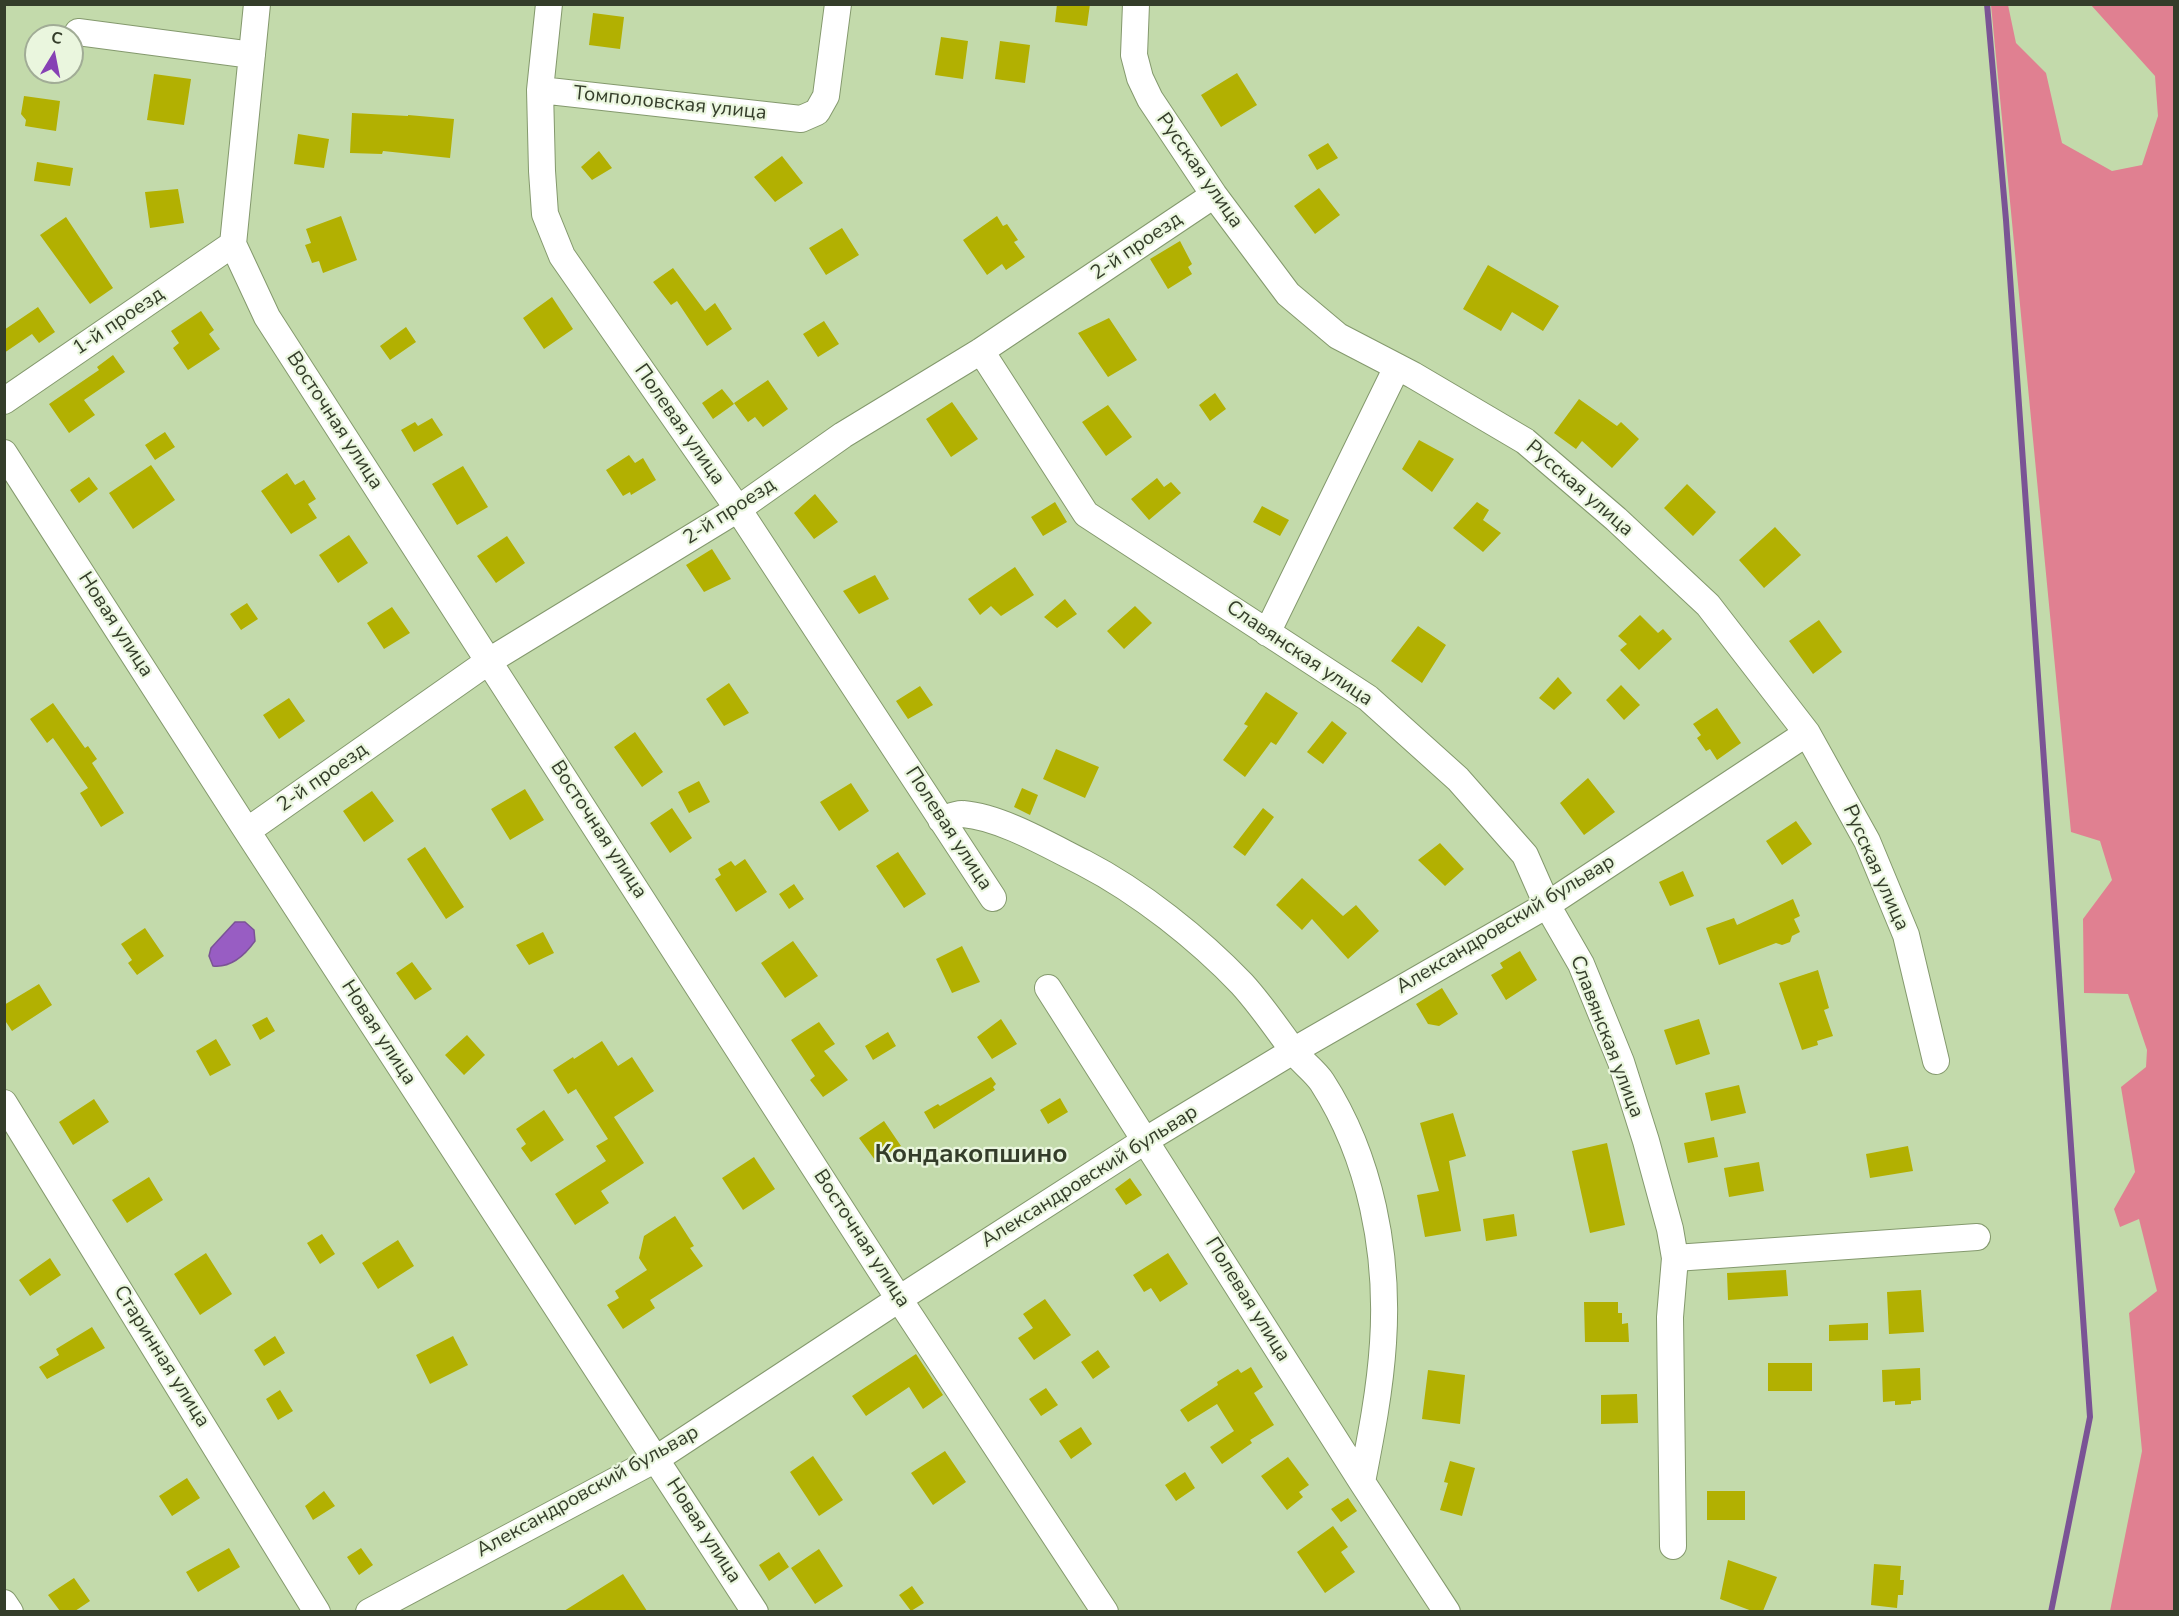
<!DOCTYPE html>
<html>
<head>
<meta charset="utf-8">
<style>
	body { margin:0 }
	#map { position:relative; width:2179px; height:1616px; overflow:hidden; background:#c3daab; font-family:"Nunito Sans",sans-serif }
	canvas { display:block }
	.frame { position:absolute; inset:0; border:6px solid #343d2a; pointer-events:none }
	.north { position:absolute; left:24px; top:24px; width:60px; height:60px; box-sizing:border-box; background:#eaf6de; border:2px solid #a1ac96; border-radius:50%; rotate:10deg; font-size:16px; font-weight:700; line-height:24px; text-align:center; color:#343d2a }
	.north::after { content:''; display:block; margin:auto; width:21px; height:27px; background:#8641b4; clip-path:polygon(50% 0,100% 100%,50% 72%,0 100%) }
</style>
</head>
<body>
<div id="map">
<canvas width="2179" height="1616"></canvas>
<div class="frame"></div>
<div class="north">С</div>
</div>
<script>
const context = document.querySelector('canvas').getContext('2d');
context.lineJoin = 'round';
function fillPath(path, color) { context.fillStyle = color; context.fill(path, 'evenodd'); }
function strokePath(path, color, width, dash) { context.strokeStyle = color; context.lineWidth = width; context.lineCap = dash ? 'butt' : 'round'; context.setLineDash(dash || []); context.stroke(path); }
function write(font, color, halo, rows, align = 'center') {
  context.font = font + ' "Nunito Sans",sans-serif'; context.lineWidth = 4.5; context.setLineDash([]); context.textBaseline = 'middle'; context.strokeStyle = halo; context.fillStyle = color; for (const [text, x, y, turn = 0] of rows) {
    context.save(); context.translate(x, y); context.rotate((+turn || 0) * Math.PI / 180); context.textAlign = isNaN(turn) ? turn : align; if (halo) context.strokeText(text, 0, 0); context.fillText(text, 0, 0); context.restore();
  }
}
const green = new Path2D(`
	M1991 5H2008L2016 43 2046 73 2062 143 2112 171 2142 165 2158 116 2155 76 2091 5H2174V1611H2110L2142 1451 2129 1313 2157 1291 2139 1219 2120 1227 2114 1209 2135 1172 2121 1087 2146 1067 2147 1050 2128 994 2084 993 2083 919 2112 880 2100 841 2071 832Z`);
const water = new Path2D(`
	M235 922H245L254 930 255 941C245 955 231 968 213 966L209 956 211 948Z`);
const stream = new Path2D(`
	M1987 4 2006 220 2090 1417 2051 1612`);
const building = new Path2D(`
	M1057 4H1090L1087 26 1055 22Z
	M593 13 624 17 620 49 589 45Z
	M941 37 968 41 963 79 935 75Z
	M1000 41 1030 45 1025 83 995 79Z
	M1237 73 1257 105 1221 127 1201 95Z
	M154 74 191 79 184 125 147 120Z
	M24 96 60 101 56 131 25 126 26 120 21 114Z
	M352 113 408 116V115L454 119 450 158 383 151 382 154 350 153Z
	M298 134 329 139 324 168 294 164Z
	M1328 143 1338 158 1317 170 1308 155Z
	M599 151 612 168 592 180 581 167Z
	M782 156 803 183 775 202 754 177Z
	M37 162 73 168 70 186 34 181Z
	M1319 188 1340 215 1315 234 1294 206Z
	M178 189 184 223 150 228 145 192Z
	M341 216 357 260 323 273 319 261 312 263 305 245 311 243 306 229Z
	M997 216 1003 226 1007 224 1018 240 1014 242 1025 257 1006 270 1002 264 987 275 963 240Z
	M66 217 113 288 90 304 40 235Z
	M842 228 859 255 826 275 809 248Z
	M1180 241 1192 264 1188 267 1192 274 1168 289 1150 259Z
	M1488 265 1559 306 1543 331 1512 312 1501 331 1463 309Z
	M673 268 705 311 715 303 732 329 707 346 677 301 671 305 653 282Z
	M552 297 573 329 544 349 523 318Z
	M38 307 55 332 39 343 32 334 4 353V330Z
	M201 311 214 330 209 334 220 349 188 370 173 348 179 343 171 331Z
	M1109 318 1137 360 1108 377 1078 333Z
	M824 321 839 344 818 357 803 334Z
	M406 327 416 342 390 360 380 346Z
	M113 355 125 372 84 400 95 415 69 433 49 404 99 370 97 367Z
	M768 380 788 409 763 427 755 417 748 422 734 403Z
	M722 389 734 404 713 419 702 403Z
	M1215 393 1226 409 1210 421 1199 405Z
	M1579 399 1617 426 1621 422 1639 439 1612 468 1582 441 1576 449 1554 433Z
	M952 402 978 439 951 457 926 419Z
	M1108 405 1132 437 1106 456 1082 422Z
	M432 418 443 435 414 452 401 430 415 422 418 426Z
	M165 432 175 447 155 460 145 445Z
	M1419 440 1454 459 1432 492 1402 469Z
	M629 455 635 463 643 458 656 480 631 495 630 492 623 496 606 470Z
	M151 465 175 500 133 529 109 493Z
	M463 466 488 507 457 525 432 484Z
	M287 473 295 485 304 480 316 499 308 504 317 518 291 534 261 491Z
	M89 477 98 489 79 503 70 490Z
	M1157 478 1164 487 1171 482 1181 493 1149 520 1131 499Z
	M1687 484 1716 512 1693 536 1664 508Z
	M815 494 838 522 814 539 794 513Z
	M1055 502 1067 522 1043 536 1031 517Z
	M1477 502 1489 510 1483 520 1501 533 1483 552 1453 528Z
	M1262 506 1289 520 1280 536 1253 522Z
	M1775 527 1801 555 1764 588 1739 560Z
	M349 535 368 563 338 583 319 555Z
	M507 536 525 563 496 583 477 556Z
	M712 549 731 579 704 592 686 565Z
	M1015 567 1034 595 1001 616 991 606 980 615 968 599Z
	M875 575 889 599 859 614 843 591Z
	M1065 599 1077 614 1057 628 1044 617Z
	M247 603 258 619 241 630 230 614Z
	M1135 606 1152 623 1124 649 1107 631Z
	M392 607 410 633 384 649 367 623Z
	M1640 615 1658 633 1663 629 1672 639 1639 670 1620 650 1627 644 1618 636Z
	M1819 620 1842 652 1813 674 1789 641Z
	M1418 626 1446 645 1422 683 1391 661Z
	M1558 677 1572 693 1554 710 1539 698Z
	M729 683 749 713 724 726 706 699Z
	M1621 685 1640 705 1624 720 1606 700Z
	M920 686 933 705 908 719 896 701Z
	M1266 692 1298 713 1276 745 1271 742 1245 777 1223 760 1248 726 1244 724Z
	M289 698 305 721 279 739 263 715Z
	M53 703 85 748 88 746 97 759 92 763 124 813 101 827 80 793 88 788 53 738 47 743 30 719Z
	M1717 708 1741 743 1717 760 1710 749 1706 751 1697 738 1701 735 1693 724Z
	M1332 721 1347 733 1323 764 1307 752Z
	M635 732 663 772 642 787 614 747Z
	M1056 749 1099 767 1085 798 1043 779Z
	M1588 778 1615 812 1584 835 1560 803Z
	M699 781 710 802 689 813 678 792Z
	M851 783 869 811 839 831 820 802Z
	M1022 788 1038 795 1030 815 1014 807Z
	M525 789 544 820 510 840 491 809Z
	M372 791 394 821 364 842 343 811Z
	M672 808 692 838 670 853 650 823Z
	M1263 808 1274 817 1245 856 1233 847Z
	M1796 821 1812 844 1782 865 1766 841Z
	M1440 843 1464 869 1445 886 1418 860Z
	M425 847 464 907 446 919 407 859Z
	M898 852 926 894 904 908 876 866Z
	M745 859 767 892 736 912 715 879 721 875 718 869 731 861 735 866Z
	M1683 871 1694 896 1670 906 1659 882Z
	M1302 878 1343 916 1356 905 1379 931 1348 959 1312 919 1302 930 1276 905Z
	M794 884 804 899 789 909 779 894Z
	M1793 899 1800 916 1794 919 1800 932 1792 936 1790 942 1782 945 1776 943 1719 965 1706 928 1734 918 1737 925Z
	M145 928 164 956 137 975 128 963 132 960 121 944Z
	M543 932 554 953 529 965 516 945Z
	M793 941 818 976 785 998 761 963Z
	M962 946 980 982 952 993 936 959Z
	M1520 951 1537 980 1506 1000 1491 975 1503 968 1500 963Z
	M412 962 432 989 415 1000 396 973Z
	M1818 970 1829 1008 1824 1010 1833 1036 1817 1041 1818 1045 1802 1050 1779 983Z
	M39 984 52 1005 12 1031 4 1019V1005Z
	M1442 988 1458 1014 1439 1026 1428 1024 1416 1004Z
	M267 1017 275 1031 260 1040 252 1025Z
	M1001 1019 1017 1044 992 1059 977 1037Z
	M1699 1019 1710 1054 1676 1065 1664 1030Z
	M819 1022 835 1044 824 1051 848 1080 823 1097 810 1080 815 1076 791 1040Z
	M888 1032 896 1046 873 1060 865 1046Z
	M467 1035 485 1055 464 1075 445 1055Z
	M216 1039 231 1065 210 1076 196 1051Z
	M602 1041 618 1066 632 1057 654 1091 614 1117 644 1163 601 1191 609 1203 575 1225 555 1194 606 1161 596 1146 608 1139 576 1089 568 1094 553 1070 573 1057 574 1059Z
	M991 1077 996 1084 993 1087 995 1090 934 1129 924 1112 938 1104 940 1106Z
	M1739 1085 1746 1113 1711 1121 1705 1093Z
	M1060 1098 1068 1112 1048 1124 1040 1110Z
	M94 1099 109 1122 73 1145 59 1122Z
	M544 1110 564 1140 531 1162 521 1148 526 1144 516 1129Z
	M1453 1113 1466 1156 1449 1161 1461 1231 1425 1237 1417 1195 1439 1191 1420 1123Z
	M884 1121 901 1146 875 1160 859 1138Z
	M1714 1137 1718 1157 1688 1163 1684 1143Z
	M1607 1143 1625 1225 1590 1233 1572 1151Z
	M1908 1146 1913 1171 1870 1178 1866 1154Z
	M754 1157 775 1189 743 1210 722 1178Z
	M1759 1162 1764 1191 1729 1197 1724 1168Z
	M149 1177 163 1200 127 1223 112 1200Z
	M1130 1178 1142 1195 1126 1205 1115 1189Z
	M1514 1214 1517 1236 1486 1241 1483 1219Z
	M675 1216 694 1246 690 1248 703 1266 650 1300 655 1308 623 1329 607 1305 619 1298 615 1291 647 1270 639 1258 644 1236Z
	M322 1234 335 1254 320 1264 307 1243Z
	M398 1240 414 1266 378 1289 362 1263Z
	M206 1253 232 1294 200 1315 174 1274Z
	M1168 1253 1188 1284 1160 1302 1151 1288 1144 1292 1133 1275Z
	M50 1258 61 1275 30 1296 19 1280Z
	M1786 1270 1788 1296 1728 1300 1727 1273Z
	M1921 1290 1924 1332 1889 1334 1887 1292Z
	M1045 1299 1071 1335 1034 1360 1018 1338 1033 1328 1023 1314Z
	M1584 1302H1618V1313H1622V1324L1628 1323 1629 1342H1585Z
	M1868 1323V1340L1829 1341V1325Z
	M92 1327 105 1348 47 1379 39 1367 59 1355 56 1349Z
	M275 1336 285 1353 264 1366 254 1350Z
	M453 1336 468 1365 430 1384 416 1355Z
	M1098 1350 1110 1367 1093 1379 1081 1362Z
	M916 1354 943 1395 923 1409 909 1387 866 1416 852 1396Z
	M1768 1363H1812V1391H1768Z
	M1251 1367 1263 1387 1254 1393 1274 1425 1250 1440 1252 1443 1222 1464 1210 1447 1234 1431 1217 1404 1188 1422 1180 1410 1218 1385 1217 1382 1238 1369 1241 1373Z
	M1920 1368 1921 1400 1911 1401V1404L1895 1405V1401L1883 1402 1882 1370Z
	M1428 1370 1465 1375 1460 1424 1422 1419Z
	M1046 1388 1058 1405 1041 1416 1029 1399Z
	M280 1390 293 1411 278 1420 266 1399Z
	M1637 1394 1638 1423 1601 1424V1395Z
	M1081 1427 1092 1444 1071 1459 1059 1441Z
	M945 1451 966 1482 933 1505 911 1473Z
	M813 1456 843 1500 819 1516 790 1472Z
	M1288 1457 1309 1485 1299 1492 1303 1497 1287 1510 1261 1476Z
	M1450 1461 1475 1468 1462 1516 1440 1510 1448 1483 1444 1482Z
	M1185 1472 1195 1488 1176 1501 1165 1485Z
	M187 1478 200 1498 172 1516 159 1496Z
	M324 1491 335 1506 313 1520 305 1506Z
	M1707 1491H1745V1520H1707Z
	M1348 1498 1357 1511 1341 1522 1331 1509Z
	M1333 1526 1348 1547 1341 1552 1355 1572 1325 1593 1297 1552Z
	M229 1548 240 1567 198 1592 186 1572Z
	M361 1548 373 1565 359 1575 347 1557Z
	M819 1549 843 1586 815 1604 791 1568Z
	M779 1552 789 1567 769 1581 759 1565Z
	M1728 1560 1777 1577 1763 1611H1752L1720 1599Z
	M1874 1564 1901 1566 1900 1580H1904L1903 1595H1898L1897 1608 1871 1605Z
	M623 1574 647 1611H564Z
	M74 1578 90 1601 75 1611H60L48 1595Z
	M912 1586 924 1603 911 1611 899 1595Z`);
const minor = new Path2D(`
	M257 4 233 244 267 317 899 1299 1105 1612
	M549 4 540 90 542 171 545 214 562 256 738 509 993 898
	M1136 4 1134 55 1140 78 1150 99 1214 195 1288 294 1338 336 1413 375 1525 441 1616 519 1708 605 1807 733 1867 841 1906 935 1936 1061
	M78 32 252 55
	M540 90 801 119 817 112 826 96 838 4
	M981 351 1086 514 1368 698 1458 779 1525 855 1547 905 1581 964 1621 1062 1646 1141 1670 1229 1675 1258 1670 1317 1673 1546
	M4 401 233 244
	M4 453 247 831 755 1612
	M1267 633 1397 367
	M941 820C948 818 956 813 963 814 1001 817 1050 846 1084 863 1140 892 1199 939 1242 984 1261 1005 1276 1027 1292 1049 1300 1061 1314 1070 1322 1082 1371 1158 1389 1254 1383 1343 1380 1390 1371 1436 1362 1482
	M247 831 489 661 738 509 843 435 981 351 1214 195
	M1048 988 1362 1482 1447 1612
	M4 1103 317 1612
	M1675 1258 1977 1237
	M4 1603 10 1612
	M369 1612 656 1459 899 1299 1146 1140 1293 1051 1547 905 1807 733`);
const streetNames = [
	["Томполовская улица",670,104,6],
	["Русская улица",1199,171,55],
	["2-й проезд",1137,247,-34],
	["1-й проезд",119,322,-34],
	["Восточная улица",334,421,57],
	["Полевая улица",679,425,55],
	["Русская улица",1579,489,41],
	["2-й проезд",730,512,-33],
	["Новая улица",115,625,57],
	["Славянская улица",1299,654,34],
	["2-й проезд",323,778,-35],
	["Полевая улица",948,829,57],
	["Восточная улица",598,830,57],
	["Русская улица",1875,868,66],
	["Александровский бульвар",1506,925,-31],
	["Новая улица",378,1033,57],
	["Славянская улица",1606,1037,69],
	["Александровский бульвар",1090,1177,-32],
	["Восточная улица",861,1239,57],
	["Полевая улица",1247,1300,58],
	["Старинная улица",161,1357,58],
	["Александровский бульвар",588,1492,-29],
	["Новая улица",703,1531,57]
];
const districtNames = [
	["Кондакопшино",971,1156]
];
fillPath(green, '#e08091');
fillPath(water, '#985dc3');
strokePath(water, '#7a5395', 1.5);
strokePath(stream, '#7a5395', 6);
fillPath(building, '#b2b001');
strokePath(minor, '#84996d', 28);
strokePath(minor, '#fff', 26);
write('20px', '#343d2a', '#eaf6de', streetNames);
write('bold 26px', '#343d2a', '#eaf6de', districtNames);
</script>
</body>
</html>
